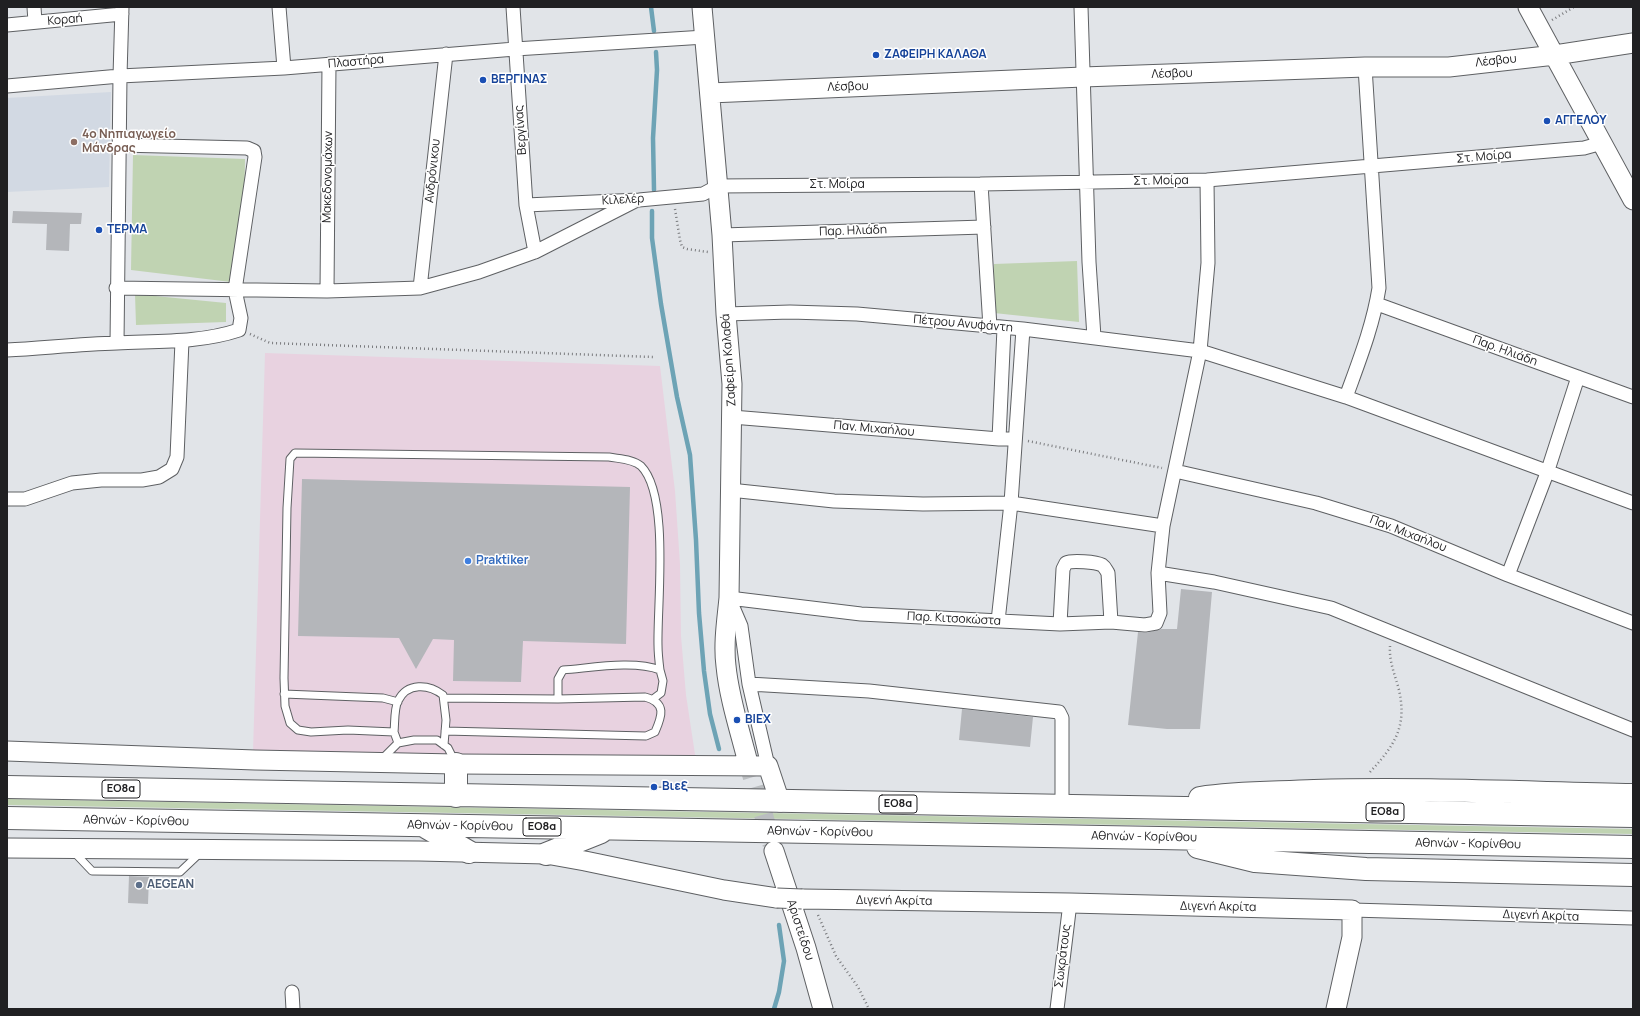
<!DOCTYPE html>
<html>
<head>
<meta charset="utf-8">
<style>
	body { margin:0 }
	#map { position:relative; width:1640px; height:1016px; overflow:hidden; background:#e1e4e8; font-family:Manrope,sans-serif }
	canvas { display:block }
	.frame { position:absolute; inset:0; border:8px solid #202022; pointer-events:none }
</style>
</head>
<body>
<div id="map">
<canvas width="1640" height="1016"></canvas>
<div class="frame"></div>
</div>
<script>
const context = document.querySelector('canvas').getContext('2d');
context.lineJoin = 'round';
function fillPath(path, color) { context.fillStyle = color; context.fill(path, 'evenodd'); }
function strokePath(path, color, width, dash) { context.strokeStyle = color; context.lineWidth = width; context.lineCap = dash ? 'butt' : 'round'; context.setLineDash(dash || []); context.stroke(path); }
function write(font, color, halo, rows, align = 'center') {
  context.font = font + ' Manrope,sans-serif'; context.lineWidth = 3; context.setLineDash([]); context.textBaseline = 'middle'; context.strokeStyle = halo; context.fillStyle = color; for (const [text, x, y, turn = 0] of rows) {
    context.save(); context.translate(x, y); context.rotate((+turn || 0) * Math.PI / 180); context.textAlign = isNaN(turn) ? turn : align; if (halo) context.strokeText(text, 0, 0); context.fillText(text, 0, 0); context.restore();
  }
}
const commercial = new Path2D(`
	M265 353 660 366 675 491 680 564 681 636 686 695 696 761 253 752Z`);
const built = new Path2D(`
	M111 92 109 187 7 192V98Z`);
const green = new Path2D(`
	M133 155 245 159 244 218 231 282 131 270Z
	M1077 261 1079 322 994 313V264Z
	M135 294 226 303V322L136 325Z
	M7 799 1633 829V834L7 805Z`);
const stream = new Path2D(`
	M651 7 654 31
	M654 190 653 138 657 70 656 52
	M652 211V238L661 304 677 397 690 455 696 540 699 613 704 671 710 714 719 749
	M774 1009 779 992 784 961 779 925`);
const building = new Path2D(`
	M13 211 82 213 81 224H70L69 251 46 250 47 224 12 223Z
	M302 479 630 487 626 644 523 641 521 682 453 681 454 640 433 639 416 669 399 638 298 636Z
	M1181 589 1212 592 1200 729H1167L1128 725 1138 632 1146 633 1161 629H1177Z
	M962 709 1033 717 1030 747 959 740Z
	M129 876 149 877 148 904 128 903Z`);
const secondaryTunnel = new Path2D(`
	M747 759 772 844`);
const path = new Path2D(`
	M1552 20 1574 7
	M675 209 680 240 682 247 687 249 708 252
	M250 334 270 343 653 357
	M1028 441 1162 468
	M1370 772C1396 744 1408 725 1398 686 1394 673 1389 660 1390 646
	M818 915 836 956 858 987 869 1009`);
const lane = new Path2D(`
	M284 694 383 698 398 702
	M444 698 558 699 645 697C667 703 662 716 655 732L646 736 445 731
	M558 699V679L563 670C591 668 634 660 660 670L663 681 661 693 653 699
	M394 732C395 723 394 709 398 701 407 682 429 684 443 695L446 720 444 745
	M398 743 394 732 348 730 311 732 298 730 290 723 285 706 284 678 287 508 290 459 295 453 609 457C620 459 633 459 641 466 670 495 657 604 658 645 658 653 659 662 660 670
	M382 759 398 743 414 740H437L448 748 455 762
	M73 851 92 871 180 872 200 853`);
const street = new Path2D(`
	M34 7 35 22
	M279 7 284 68
	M513 7 526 205 535 252
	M1081 7 1089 262 1094 337
	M7 25 122 14
	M7 86 120 76 284 68 515 49 705 37
	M981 184 990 327
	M526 205 639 200 703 194 718 186 981 184 1207 180 1584 148 1602 143
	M722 235 984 227
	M116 288 327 291 420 288 479 272 535 252 635 201
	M420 288 446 54
	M327 291 329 64
	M1377 304 1633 397
	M726 314 790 312 857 314 1023 329 1200 351 1346 397 1633 503
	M117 343 120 76 122 7
	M7 350C44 348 81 344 117 343 158 341 200 343 239 330L241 318 235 290 255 157 254 151 247 148 119 145
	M1346 397C1359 361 1373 326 1379 288L1365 67
	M732 417 999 439H1015
	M999 439 1004 328
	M1175 471 1316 503 1391 526 1508 575 1633 623
	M730 490 834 501 923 504 1011 503 1163 526
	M7 499H25L72 483 101 480H142L159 477 172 469 177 457 182 341
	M1158 573 1214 582 1331 608 1633 730
	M1508 575 1547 473 1578 377
	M998 621 1011 503 1023 329
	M1060 624 1063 569 1066 563C1072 560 1096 562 1102 565 1105 567 1106 570 1108 573L1111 622
	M749 684 869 691 1059 712 1062 718V807
	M768 766 749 684 741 626 729 598 861 614 1060 624 1111 622 1145 625 1156 623 1160 613 1158 573 1163 526 1200 351 1208 263 1207 180
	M1352 910 1633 918
	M292 992 293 1009
	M1057 1009 1070 903`);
const secondary = new Path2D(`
	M702 7 722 235 726 314 732 384 729 598C727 619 723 644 726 666 729 697 739 728 747 759
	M1528 7 1633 200
	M710 93 1083 77 1365 67H1449L1555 55 1633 43
	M7 751 255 760 456 764 768 766 780 802
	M7 848 419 851 546 854 585 861 724 890 777 898
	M774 851 806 948 823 1009
	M802 899 1070 903 1352 910V937L1336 1009`);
const highway = new Path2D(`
	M7 787 1633 816
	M456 796V764
	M1200 798C1237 792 1276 793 1314 791 1421 788 1527 793 1633 795
	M7 818 1159 838 1633 847
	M424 826 469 852
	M1198 847 1255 861 1366 869 1633 875
	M546 854 601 832`);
const secondaryBridge = new Path2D(`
	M777 898 802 899`);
const markers = [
	[876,55,4,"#1a4fb4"],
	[483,80,4,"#1a4fb4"],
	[1547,121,4,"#1a4fb4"],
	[74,142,4,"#8d6e63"],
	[99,230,4,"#1a4fb4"],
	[468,561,4,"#3f7fe0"],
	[737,720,4,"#1a4fb4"],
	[654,787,4,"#1a4fb4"],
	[139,885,4,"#5c6f8a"]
];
const shields = [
	[121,789,38],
	[898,804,38],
	[1385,812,38],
	[542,827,38]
];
const shieldNames = [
	["ΕΟ8α",121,789],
	["ΕΟ8α",898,804],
	["ΕΟ8α",1385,812],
	["ΕΟ8α",542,827]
];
const streetNames = [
	["Κοραή",65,20,-5],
	["Λέσβου",1496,61,-6],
	["Πλαστήρα",356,62,-5],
	["Λέσβου",1172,74,-2],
	["Λέσβου",848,87,-2],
	["Βεργίνας",521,130,-94],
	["Στ. Μοίρα",1484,157,-5],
	["Ανδρόνικου",433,171,-84],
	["Μακεδονομάχων",328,177,-89],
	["Στ. Μοίρα",1161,181,-1],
	["Στ. Μοίρα",837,185],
	["Κιλελέρ",623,200,-3],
	["Παρ. Ηλιάδη",853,231,-2],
	["Πέτρου Ανυφάντη",963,324,5],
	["Παρ. Ηλιάδη",1505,351,20],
	["Ζαφείρη Καλαθά",729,360,-94],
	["Παν. Μιχαήλου",874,429,5],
	["Παν. Μιχαήλου",1408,534,21],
	["Παρ. Κιτσοκώστα",954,619,3],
	["Αθηνών - Κορίνθου",136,821,1],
	["Αθηνών - Κορίνθου",460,826,1],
	["Αθηνών - Κορίνθου",820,832,1],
	["Αθηνών - Κορίνθου",1144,837,1],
	["Αθηνών - Κορίνθου",1468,844,1],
	["Διγενή Ακρίτα",894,901,1],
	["Διγενή Ακρίτα",1218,907,1],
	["Διγενή Ακρίτα",1541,916,2],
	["Αριστείδου",800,930,72],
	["Σωκράτους",1063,956,-83]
];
const transitNames = [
	["ΖΑΦΕΙΡΗ ΚΑΛΑΘΑ",884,55],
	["ΒΕΡΓΙΝΑΣ",491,80],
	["ΑΓΓΕΛΟΥ",1555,121],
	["ΤΕΡΜΑ",107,230],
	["ΒΙΕΧ",745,720],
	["Βιεξ",662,787]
];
const educationNames = [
	["4ο Νηπιαγωγείο",82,135],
	["Μάνδρας",82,149]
];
const shopNames = [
	["Praktiker",476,561]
];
const serviceNames = [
	["AEGEAN",147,885]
];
fillPath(commercial, '#e8d2e0');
fillPath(built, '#d2d9e3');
fillPath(green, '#c0d3b2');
strokePath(stream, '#6da3b5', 4.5);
fillPath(building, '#b4b6ba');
strokePath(secondaryTunnel, '#babdc0', 19, [19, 10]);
strokePath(lane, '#5e6063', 9);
strokePath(street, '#5e6063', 15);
strokePath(secondary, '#5e6063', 21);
strokePath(highway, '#5e6063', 24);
strokePath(path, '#7a7b7e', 2.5, [1, 3]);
strokePath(lane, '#fff', 7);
strokePath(street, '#fff', 13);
strokePath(secondary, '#fff', 19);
strokePath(highway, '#fff', 22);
strokePath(secondaryBridge, '#5e6063', 21, []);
strokePath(secondaryBridge, '#fff', 19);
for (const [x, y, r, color] of markers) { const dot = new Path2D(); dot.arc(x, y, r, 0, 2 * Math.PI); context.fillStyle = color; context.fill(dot); strokePath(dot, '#fff', 1.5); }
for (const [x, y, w] of shields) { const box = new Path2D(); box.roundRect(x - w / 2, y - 9, w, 18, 3); context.fillStyle = '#fff'; context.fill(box); strokePath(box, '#202022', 1); }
write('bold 11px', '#202022', null, shieldNames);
write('12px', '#202022', '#fff', streetNames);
write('bold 12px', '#164399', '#fff', transitNames, 'left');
write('bold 12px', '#785e54', '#fff', educationNames, 'left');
write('bold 12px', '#366cbe', '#fff', shopNames, 'left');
write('bold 12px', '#4e5e75', '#fff', serviceNames, 'left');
</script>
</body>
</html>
